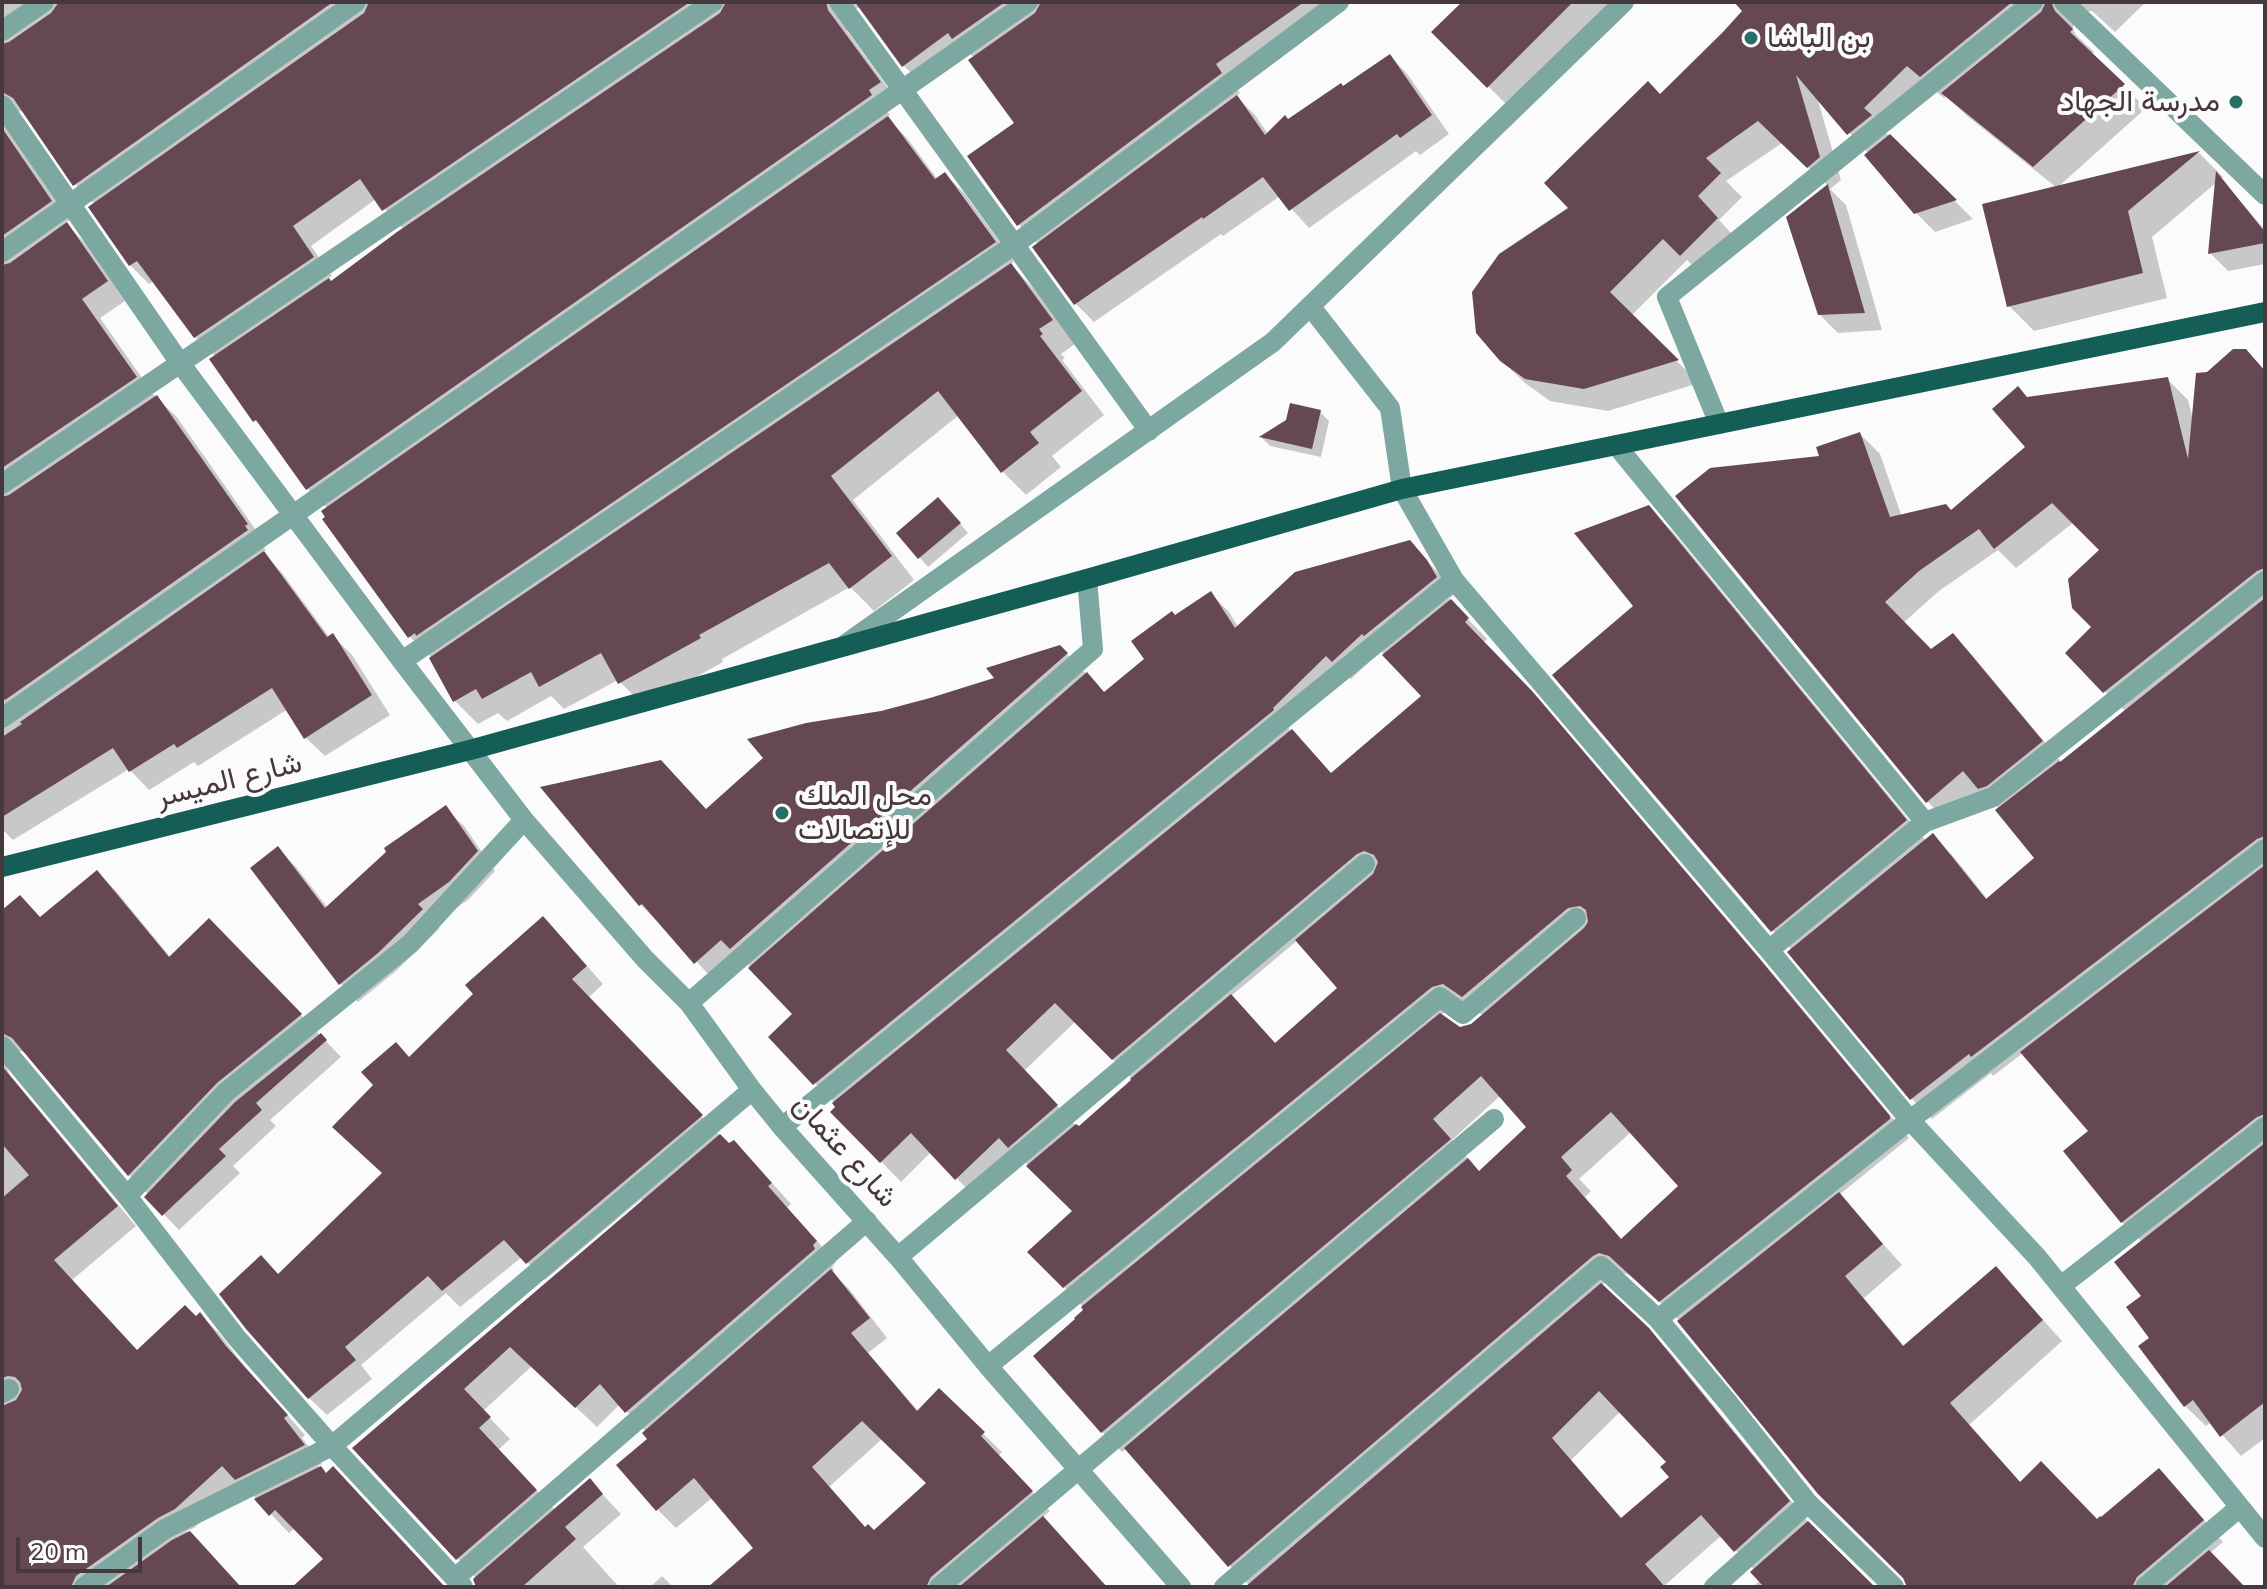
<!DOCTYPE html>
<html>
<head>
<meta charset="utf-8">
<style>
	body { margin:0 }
	#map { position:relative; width:2267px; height:1589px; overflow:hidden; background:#fbfbfb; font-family:Mulish,sans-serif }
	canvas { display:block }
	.frame { position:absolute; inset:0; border:4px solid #46383d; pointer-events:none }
	.scale { position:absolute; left:16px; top:1537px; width:126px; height:36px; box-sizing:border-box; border:4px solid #46383d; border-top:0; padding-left:10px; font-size:24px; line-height:28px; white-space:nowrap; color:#46383d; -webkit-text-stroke:6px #fbfbfb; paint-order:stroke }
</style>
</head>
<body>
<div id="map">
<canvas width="2267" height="1589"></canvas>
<div class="frame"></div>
<div class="scale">20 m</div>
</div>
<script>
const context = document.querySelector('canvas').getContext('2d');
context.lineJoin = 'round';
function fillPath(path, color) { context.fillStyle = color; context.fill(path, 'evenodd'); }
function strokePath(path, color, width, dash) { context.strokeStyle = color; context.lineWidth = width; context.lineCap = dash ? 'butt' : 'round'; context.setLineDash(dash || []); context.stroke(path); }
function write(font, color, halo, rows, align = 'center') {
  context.font = font + ' Mulish,Vazirmatn,sans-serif'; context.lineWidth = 8; context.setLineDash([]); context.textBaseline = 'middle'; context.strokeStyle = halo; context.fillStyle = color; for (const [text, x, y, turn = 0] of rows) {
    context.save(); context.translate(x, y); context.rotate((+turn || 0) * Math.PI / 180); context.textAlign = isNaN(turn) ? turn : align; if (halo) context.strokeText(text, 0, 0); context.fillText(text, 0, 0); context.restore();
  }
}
const shadow = new Path2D(`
	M2 2H1349L1350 3 1233 83 1240 93 1236 96 1255 115 1268 134 1390 56 1408 75 1449 134 1420 155 1416 151 1309 228 1280 196 1223 236 1221 234 1094 322 1076 304 1035 248 1039 245 1019 225 969 157 1017 123 974 58 968 51 922 84 903 65 862 8 851 9 845 17 847 31 898 102 886 110 890 115 886 117 907 138 938 180 945 174 964 193 1014 262 1010 264 1034 289 1075 344 1061 354 1065 358 1062 360 1104 415 1052 456 1061 467 1026 495 1002 471 959 415 853 500 914 580 874 611 850 587 722 659 723 662 644 706 618 680 564 709 551 696 507 721 498 713 478 724 454 700 430 656 410 637 325 519 328 509 308 489 270 436 255 420 216 357 195 337 154 281 149 284 130 265 95 205 75 184 25 111 15 112 70 220 65 223 86 244 125 301 100 318 156 398 176 416 265 543 262 545 266 550 262 552 282 573 330 638 333 636 352 655 390 715 325 756 306 738 288 709 198 766 194 762 149 790 129 769 13 840 2 829ZM376 199 404 230 332 283 327 279 332 276 311 246Z
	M1465 2H1609V3L1507 105 1434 32Z
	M1754 2H2146L2115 32 2092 11 2083 12 2074 21 2073 29 2076 35 2094 52 2091 55 2146 108 2058 187 2199 153 2223 177 2221 179 2265 230V264L2228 271 2210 253 2217 182 2152 237 2167 298 2034 331 2009 306 2057 188 1966 115 1946 96 1944 98 1930 87 1885 132 1973 219 1935 232 1916 213 1869 154 1817 97 1841 180 1830 189 1846 205 1882 330 1838 333 1819 314 1828 186 1782 143 1726 181 1742 197 1719 220 1739 242 1704 277 1687 260 1631 316 1699 383 1608 411 1550 401 1525 383 1501 360 1571 209 1660 97Z
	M2245 351 2265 370V1438L2241 1456 2211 1422 2206 1426 2185 1406 2141 1347 2151 1339 2144 1297 2142 1242 2122 1222 2091 1131 2023 1053 1993 1076 1991 1073 1932 1119 1912 1099 1790 952 1792 950 1772 930 1635 607 1648 508 1673 532 1926 841 1933 836 1953 856 1988 900 2037 858 2000 809 1983 792 1948 822 1927 801 1822 458 1860 434 1880 454 1902 517 1951 512 2028 448 2027 399 2167 379 2188 400 2193 420 2208 374ZM2074 522 2101 550 2094 627 2067 654 2126 712 2062 763 1973 656 1953 635 1931 652 1903 623 1939 591 1998 550 2016 568Z
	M1320 412 1329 421 1321 457 1270 446 1262 438 1288 421Z
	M947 508 968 533 928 567 899 534Z
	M1409 542 1445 580 1454 595 1449 599 1487 639 1483 643 1552 715 1779 981 1909 1138 1839 1195 1902 1265 1864 1298 1905 1347 2016 1290 2062 1341 1969 1425 2021 1483 2097 1521 2159 1470 2179 1491 2223 1542 2210 1553 2243 1587H1908L1905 1577 1680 1321 1632 1276 1620 1272 1601 1286 1669 1351 1809 1523 1873 1587H1753L1760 1580 1755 1571 1722 1535 1664 1586 1665 1587H1259L1249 1585 1229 1565 1127 1448 1122 1452 1102 1432 1036 1356 1086 1310 1064 1287 1074 1211 1020 1157 977 1199 931 1152 901 1182 833 1112 838 1107 835 1103 770 1037 795 1014 745 961 718 985 664 926 663 927 641 905 544 788 707 811 881 713 997 680 1060 647 1105 693 1147 659 1175 617 1211 594 1229 612 1239 628ZM1381 651 1424 696 1332 775 1289 729V727L1345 672 1351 679ZM1298 940 1340 989 1276 1044 1231 996ZM1465 1004 1484 1016 1472 1026 1460 1029 1440 1016 1452 1006ZM1076 1021 1134 1081 1079 1129 1024 1071ZM1501 1095 1529 1127 1480 1173 1452 1140ZM1631 1132 1681 1186 1623 1241 1585 1197 1591 1191 1579 1179ZM1621 1411 1668 1462 1671 1477 1622 1520 1571 1460Z
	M445 808 464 826 495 871 468 900 434 923 440 928 396 971 358 1002 340 983 278 849 296 867 328 908Z
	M97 872 116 891 171 958 228 939 341 1057 270 1120 276 1126 233 1166 240 1173 179 1230 147 1197 149 1195 129 1175 28 1054 21 1051 12 1055 7 1068 10 1075 136 1226 72 1280 138 1352 200 1315 219 1333 245 1367 305 1435 302 1438 322 1464 318 1466 444 1587H295L326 1559 295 1528 289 1533 242 1484 194 1528 187 1531 240 1587H2V913L41 919Z
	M560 936 603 984 588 998 730 1146 734 1142 754 1163 791 1204 787 1208 836 1262 832 1267 834 1270 832 1272 850 1290 887 1338 868 1353 919 1412 939 1391 1002 1452 998 1456 1050 1511 1042 1518 1107 1587H711L756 1548 713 1497 676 1528 658 1510 650 1439 646 1432 620 1404 597 1427 532 1366 483 1411 510 1439 498 1450 556 1511 590 1481 621 1514 583 1547 619 1587H477V1579L354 1448 643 1202 641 1199 545 1280 522 1257 460 1307 446 1293 361 1365 372 1379 327 1415 309 1398 279 1276 384 1174 410 1059ZM882 1439 928 1484 874 1533 866 1529 829 1487Z
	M662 1576 673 1587H650Z`);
const building = new Path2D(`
	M59 2H333L73 186 13 98 2 92V44L9 42 51 13Z
	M369 2H690L382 211 360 179 293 226 314 257 194 338 137 261 129 266 88 207 364 13Z
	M726 2H826L828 10 881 82 869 90 872 95 306 490 256 420 253 422 209 359 329 278 331 281 397 232 720 13Z
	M855 2H1005L952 39 948 33 902 67Z
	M1041 2H1304L1216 64 1222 73 1017 226 967 156 1014 123 968 60 1035 13Z
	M1462 2H1573L1487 88 1431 32Z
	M1734 2H2012L1920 77 1907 66 1864 108 1872 115 1847 135 1796 75 1820 157 1807 168 1758 121 1706 158 1721 173 1698 196 1718 218 1680 256 1663 239 1610 292 1679 360 1584 389 1525 379 1500 361 1476 333 1472 292 1499 254 1568 208 1544 183 1648 81 1660 94 1723 32 1742 11Z
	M2046 2H2051L2055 11 2073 29 2070 32 2125 84 2033 167 1941 93 2041 12Z
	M1390 54 1432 115 1400 138 1397 134 1289 211 1263 177 1203 219 1202 217 1074 305 1032 247 1237 95 1265 135 1285 115 1288 119 1341 83 1343 86Z
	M888 116 935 179 945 172 996 242 416 636 415 633 408 638 322 519 325 517 321 511Z
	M2 128 52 201 2 236Z
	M1890 134 1957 200 1914 214 1864 155Z
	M2200 151 2128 211 2143 273 2007 307 1982 204Z
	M2216 171 2265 232V243L2208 254Z
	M1828 184 1829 189 1865 313 1818 315 1786 217Z
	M67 222 108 281 82 299 137 377 2 468V265L10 263Z
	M1011 263 1053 320 1039 329 1043 334 1040 336 1082 391 1030 432 1039 443 1001 473 938 391 831 476 892 556 849 589 829 563 699 635 701 638 618 684 601 653 539 687 531 672 482 699 476 689 453 702 429 658Z
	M2233 349H2246L2265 371V568L2257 571 2103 693 2065 653 2091 627 2072 608 2068 579 2099 550 2052 503 1994 549 1979 529 1919 571 1885 602 1931 649 1953 633 2043 741 1987 786 1978 789 1963 771 1926 803 1675 496 1710 468 1819 456 1816 447 1860 432 1890 517 1946 504 1951 510 2025 447 1992 409 2018 386 2027 397 2168 377 2188 459 2196 373 2207 372Z
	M157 395 248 524 245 526 248 530 5 700 2 696V497L9 495Z
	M1290 403 1321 410 1312 449 1259 437 1286 420Z
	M938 497 961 523 918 559 896 533Z
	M1649 505 1907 820 1771 932 1552 675 1633 606 1574 533Z
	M1410 540 1427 560 1437 577 1364 636 1362 634 1332 662 1326 656 1273 708 1274 710 813 1085 768 1037 792 1014 748 968 1087 672 1104 692 1144 659 1131 641 1172 611 1175 615 1211 591 1235 628 1295 572Z
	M264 551 327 637 333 633 372 695 304 739 272 688 177 748 174 744 129 772 113 748 2 817V737L22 724 20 722Z
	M2265 598V836L2257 839 1971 1057 1969 1054 1910 1100 1787 952 1933 833 1986 899 2034 858 1995 810 2059 761 2060 762Z
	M1451 599 1469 618 1465 622 1533 692 1759 958 1890 1116V1119L1659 1302 1609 1256 1599 1253 1593 1256 1228 1567 1124 1448 1468 1158 1479 1171 1526 1127 1481 1076 1433 1119 1451 1139 1101 1433 1033 1356 1075 1319 1074 1318 1083 1310 1081 1307 1440 1013 1460 1027 1471 1024 1584 928 1588 922 1586 910 1580 906 1568 908 1462 997 1443 984 1432 987 1063 1288 1027 1252 1072 1211 1026 1166 1076 1124 1079 1126 1131 1080 1130 1079 1231 994 1275 1043 1337 988 1295 940 1373 874 1378 862 1374 855 1364 851 1357 854 1112 1060 1055 1003 1006 1050 1058 1105 1008 1148 999 1138 955 1180 911 1133 880 1163 830 1112 835 1107 832 1103 1292 729 1331 773 1421 696 1382 655ZM1611 1112 1678 1186 1621 1239 1566 1176 1572 1170 1561 1157Z
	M1060 645 1068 653 730 949 721 940 694 964 642 904 639 906 540 787 661 760 706 809 763 758 747 739 806 723 881 711 930 698 994 678 986 668Z
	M446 805 478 851 449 882 418 904 423 909 378 953 339 985 250 868 278 846 325 908 386 852 384 848Z
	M2265 865V1114L2257 1117 2121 1223 2063 1151 2088 1131 2020 1052Z
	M97 870 169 957 209 918 302 1014 217 1083 128 1176 12 1038 2 1033V910L20 895 40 917Z
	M543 916 587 966 572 979 703 1115 526 1264 504 1240 442 1291 428 1276 345 1347 356 1360 308 1399 246 1329 219 1294 261 1255 278 1274 382 1173 332 1127 373 1085 361 1072 396 1042 409 1057 473 994 465 985Z
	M321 1033 327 1040 256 1103 262 1110 219 1149 226 1156 162 1216 144 1197 235 1102Z
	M2 1066 118 1206 54 1260 137 1350 185 1305 196 1316 200 1312 226 1346 288 1415 284 1418 305 1445 235 1480 222 1466 175 1509 158 1518 76 1576 71 1587H2V1406L16 1400 22 1390 20 1382 15 1377 8 1376 2 1378V1198L29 1175 2 1144Z
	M720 1134 729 1143 734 1140 772 1183 768 1186 817 1241 813 1245 815 1249 625 1413 600 1384 575 1408 510 1347 464 1389 491 1417 479 1428 537 1490 456 1560 352 1448Z
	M2265 1143V1402L2220 1437 2193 1400 2184 1407 2138 1346 2149 1338 2126 1307 2141 1296 2114 1262Z
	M1839 1192 1883 1244 1845 1276 1903 1346 1996 1266 2043 1320 1950 1403 2020 1482 2041 1461 2097 1519 2100 1516 2101 1517 2159 1468 2204 1520 2137 1577 2132 1587H1907L1903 1578 1818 1494 1677 1321Z
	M831 1269 870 1318 851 1333 917 1411 939 1388 985 1432 981 1436 1033 1491 931 1577 926 1587H708L753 1548 694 1478 656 1511 616 1465 647 1439 642 1433ZM862 1421 926 1483 874 1530 868 1524 865 1527 812 1467Z
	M1601 1283 1649 1328 1790 1501 1734 1552 1701 1515 1645 1564 1665 1587H1245ZM1599 1391 1666 1462 1660 1467 1669 1477 1621 1518 1552 1438Z
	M321 1466 326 1473 333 1466 445 1587H292L323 1559 275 1510 269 1516 254 1499Z
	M590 1478 603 1494 565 1527 576 1539 522 1587H476L473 1579Z
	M1043 1516 1107 1587H959Z
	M1808 1521 1875 1587H1764L1750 1572Z
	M190 1531 241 1587H106L172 1540Z
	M2209 1550 2245 1587H2165Z`);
const minor = new Path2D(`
	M839 2 1149 431
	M2064 2 2265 195
	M2 31 44 2
	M2 105 180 363 402 661 524 820 645 959 689 1003 752 1090 782 1127 898 1257 988 1366 1181 1587
	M2 252 356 2
	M1310 306 1390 408 1402 489 1454 580 1769 950 1910 1120 2037 1257 2265 1538
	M1719 424 1667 297 2033 2
	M1616 445 1925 822
	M2 484 713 2
	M846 644 1273 342 1624 2
	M402 661 1014 245 1339 2
	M2 718 1028 2
	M1769 950 1925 822 1993 797 2265 581
	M689 1003 1093 649 1087 579
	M2 1046 127 1196 236 1337 332 1446 463 1587
	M782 1127 1454 580
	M127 1196 226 1092 410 944 524 820
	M898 1257 1365 864
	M2061 1286 2265 1127
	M1658 1319 1910 1120 2265 849
	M988 1366 1440 997 1463 1014 1576 918
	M2 1393 9 1389
	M455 1578 867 1221
	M84 1587 165 1529 332 1446 752 1090
	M939 1587 1494 1119
	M1224 1587 1601 1266 1658 1319 1730 1405 1808 1503 1894 1587
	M1714 1587 1808 1503
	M2145 1587 2240 1507`);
const major = new Path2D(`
	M2 867 470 750 1087 579 1402 489 2265 312`);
const markers = [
	[1751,38,8,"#266f67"],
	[2236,102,8,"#266f67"],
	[782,813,8,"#266f67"]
];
const poiNames = [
	["بن الباشا",1767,38],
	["مدرسة الجهاد",2220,102,"right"],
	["محل الملك",798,796],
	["للإتصالات",798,830]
];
const streetNames = [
	["شارع الميسر",229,780,-14],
	["شارع عثمان",845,1151,48]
];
fillPath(shadow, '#0003');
fillPath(building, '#654852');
strokePath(minor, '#7da7a1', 20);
strokePath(major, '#155e57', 20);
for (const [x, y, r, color] of markers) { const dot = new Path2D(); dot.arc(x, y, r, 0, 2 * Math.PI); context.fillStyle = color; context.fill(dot); strokePath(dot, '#fbfbfb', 3); }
write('30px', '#46383d', '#fbfbfb', poiNames, 'left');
write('30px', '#46383d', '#fbfbfb', streetNames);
</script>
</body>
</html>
